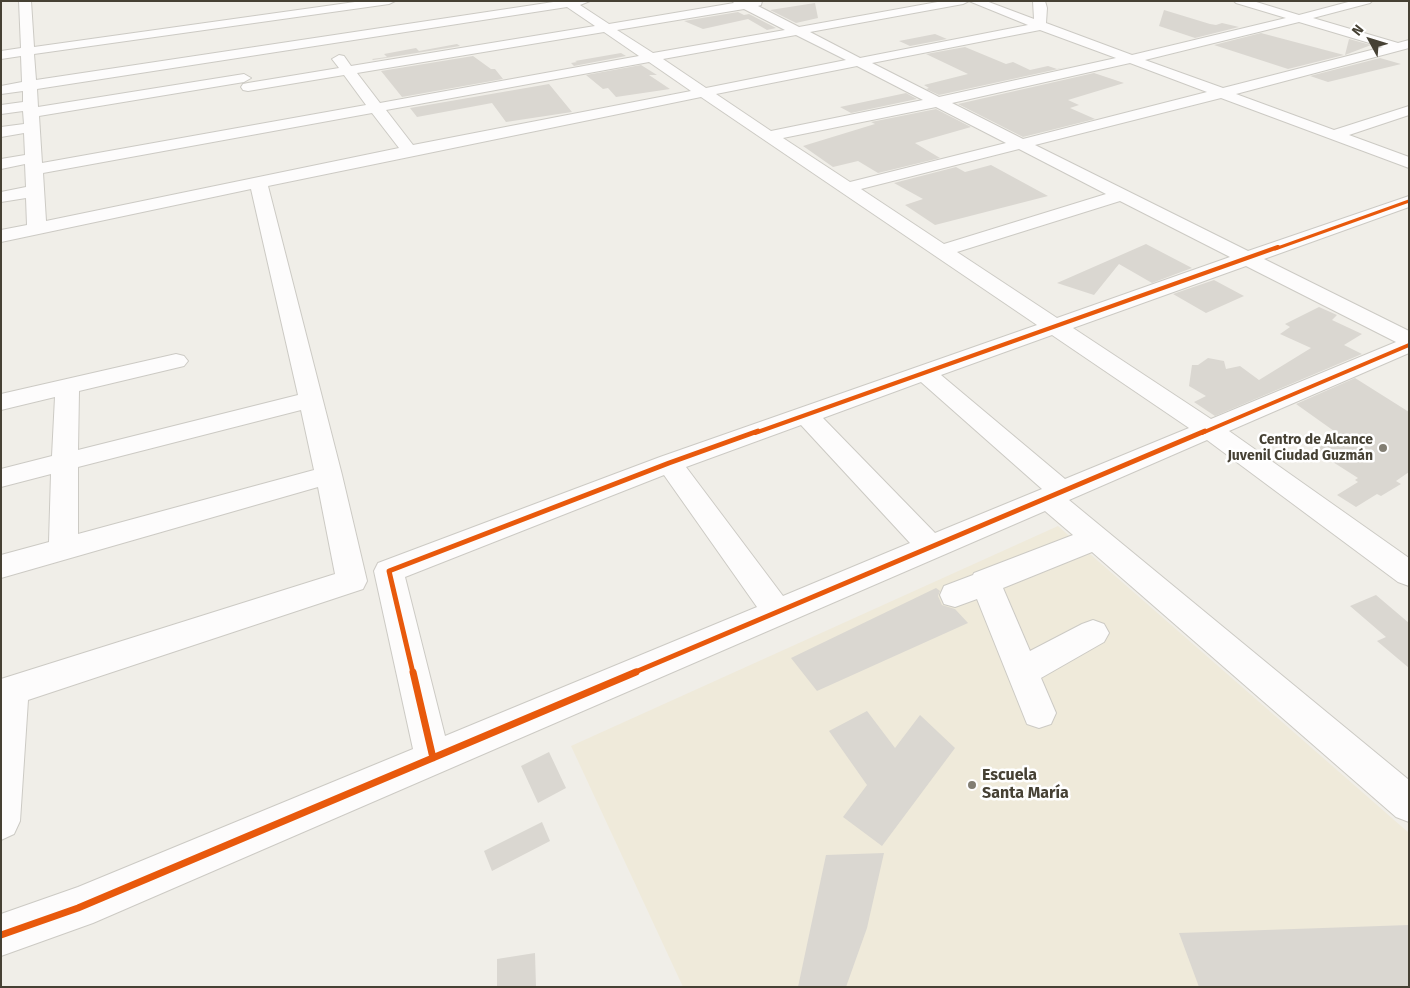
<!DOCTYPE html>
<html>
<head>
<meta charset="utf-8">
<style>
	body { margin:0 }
	#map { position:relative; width:1410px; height:988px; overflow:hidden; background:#f0eee8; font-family:"Fira Sans",sans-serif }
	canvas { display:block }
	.frame { position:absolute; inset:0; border:2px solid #464134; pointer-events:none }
	.north { position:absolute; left:1345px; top:15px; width:50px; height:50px; -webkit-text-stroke:4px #fff; paint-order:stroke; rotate:309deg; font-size:14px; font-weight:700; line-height:20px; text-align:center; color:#464134 }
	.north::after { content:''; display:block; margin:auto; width:18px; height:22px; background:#464134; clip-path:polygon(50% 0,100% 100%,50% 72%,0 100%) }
</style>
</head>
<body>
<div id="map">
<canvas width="1410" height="988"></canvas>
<div class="frame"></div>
<div class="north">N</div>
</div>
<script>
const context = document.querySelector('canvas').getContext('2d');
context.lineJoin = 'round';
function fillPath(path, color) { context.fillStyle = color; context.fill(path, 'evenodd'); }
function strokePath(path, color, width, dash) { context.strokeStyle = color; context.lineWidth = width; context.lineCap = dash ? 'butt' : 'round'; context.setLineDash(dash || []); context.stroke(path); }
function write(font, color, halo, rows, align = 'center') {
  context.font = font + ' "Fira Sans",sans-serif'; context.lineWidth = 5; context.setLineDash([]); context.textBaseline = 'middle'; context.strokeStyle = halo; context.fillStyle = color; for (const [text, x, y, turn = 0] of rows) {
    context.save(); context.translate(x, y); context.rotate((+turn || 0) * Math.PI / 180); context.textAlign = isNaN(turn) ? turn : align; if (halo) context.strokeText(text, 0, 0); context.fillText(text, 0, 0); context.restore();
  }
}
const education = new Path2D(`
	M1058 526 1409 833V987H683L571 746Z`);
const building = new Path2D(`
	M815 3 818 18 796 23 770 10Z
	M1164 10 1210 24 1216 25 1222 23 1239 27 1195 38 1159 26Z
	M738 12 744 15 749 14 776 28 767 30 748 19 703 29 684 21Z
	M1261 33 1344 55 1288 69 1214 45Z
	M935 34 947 39 910 46 899 41Z
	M1349 39 1371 45 1345 55Z
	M457 44 460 46 373 60 372 59 387 57 384 54 416 48 419 51Z
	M965 47 1006 64 1013 62 1030 70 1048 66 1057 69 1072 66 939 95 926 89 929 88 924 85 968 74 926 54Z
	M621 53 626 56 574 66 571 63 577 62 575 61Z
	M473 56 491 69H495L503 79 402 97 381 71Z
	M1380 58 1401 64 1328 82 1310 76Z
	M641 65 657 75H649L670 89 616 97 608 88 603 89 586 75Z
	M1094 73 1124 83 1068 100 1079 105 1070 108 1095 119 1023 137 958 104Z
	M549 84 572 112 506 122 492 103 417 117 410 108Z
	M906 93 917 99 851 113 840 107Z
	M936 109 971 127 915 143 940 158 878 173 858 161 833 167 803 146 875 124 871 122Z
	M991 165 1048 196 935 225 905 205 923 199 894 183 956 167 965 172Z
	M1146 244 1192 268 1152 283 1119 264 1094 295 1057 283Z
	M1214 280 1244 296 1206 313 1173 294Z
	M1319 307 1337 315 1332 320 1362 334 1344 345 1362 354 1215 416 1194 402 1206 396 1189 386 1192 365H1198L1208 358 1224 361 1226 369 1240 366 1259 380 1311 348 1280 334 1290 327 1285 324Z
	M1355 378 1409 412V472L1396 481 1401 484 1381 496 1377 494 1356 507 1337 495 1358 482 1355 480 1358 478 1314 450 1341 436 1296 404Z
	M936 588 940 591 938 596 942 605 955 609 968 623 817 691 791 658Z
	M1376 595 1409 623V668L1377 641 1386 637 1350 606Z
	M867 711 895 748 920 715 955 748 882 846 843 817 867 785 829 731Z
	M549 752 566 788 538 803 521 766Z
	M542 822 550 841 492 871 484 851Z
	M884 853 867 928 846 987H798L826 855Z
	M1409 925V987H1199L1179 933Z
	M535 953 536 987H497V959Z`);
const minor = new Path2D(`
	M19 1H31L34 47 362 1H395L389 4 34 54 36 80 560 1H590L580 5 609 24 734 3 732 1H762L761 5 758 6 799 27 943 1H969L963 4 810 32 860 58 1028 25 969 1H986L1034 19 1033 1H1045L1047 8 1046 23 1132 55 1286 18 1236 3 1234 1H1253L1299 15 1352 1H1372L1370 3 1313 18 1398 43 1409 40V48L1236 94 1334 130 1409 106V115L1349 135 1409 157V168L1221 98 1035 145 1248 251 1409 196V207L1264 259 1409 331V353L1229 431 1409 558V586L1398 582 1207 440 1069 500 1409 780V822L1396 817 1092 552 1003 588 1030 651 1082 624 1093 620 1104 624 1109 633 1104 642 1041 678 1056 713 1051 724 1039 728 1027 724 977 599 955 607 944 604 940 595 944 586 973 575 974 573 1073 535 1045 511 93 923 1 956V914L78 887 413 749 374 571 378 563 660 457 1037 325 701 97 268 186 342 475 367 581 363 589 28 700 20 821 14 834 1 840V679L335 574 318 487 1 578V555L49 542 51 474 1 487V469L52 456 55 397 1 410V394L176 354 184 356 188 361 184 366 79 391 78 450 298 395 251 189 1 242V230L27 225 26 198 1 202V192L26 187 25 164 1 169V159L25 155 24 133 1 137V127L24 124 23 111 1 114V105L23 102V91L1 94V86L22 82 21 56 1 59V51L21 48ZM567 7 595 26 351 66 344 56 339 55 332 59 339 68 248 83 243 84 241 87 243 90 248 91 344 75 366 105 42 163 39 116 244 82 251 78 244 74 38 107 37 89ZM744 9 785 30 653 53 617 30ZM1299 22 1383 47 1223 88 1145 60ZM1040 30 1116 58 939 97 872 63ZM604 32 639 56 380 103 357 73ZM796 35 846 60 706 88 663 59ZM649 62 691 91 413 145 386 110ZM1130 63 1207 92 1023 139 952 103ZM857 66 923 100 771 131 716 94ZM936 107 1006 143 850 182 783 138ZM372 113 399 148 46 221 43 173ZM1019 149 1106 194 944 244 861 189ZM1120 201 1230 257 1057 318 957 252ZM1246 266 1396 342 1211 419 1073 328ZM1052 335 1189 428 1065 479 941 375ZM921 382 1042 489 935 533 823 418ZM301 410 314 470 78 534V467ZM801 425 910 543 783 596 686 467ZM664 475 757 607 445 736 405 577Z`);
const cyclewayFar3 = new Path2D(`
	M1275 249 1409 201`);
const cyclewayFar2 = new Path2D(`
	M755 433 1278 247
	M1202 433 1409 345`);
const cyclewayFar1 = new Path2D(`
	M413 673 389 571 669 463 758 431
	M633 673 1205 431`);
const cycleway = new Path2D(`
	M413 672 433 758
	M1 935 78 908 636 672`);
const markers = [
	[1383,448,5,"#827e73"],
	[972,785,5,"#827e73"]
];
const poiNames = [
	["Centro de Alcance",1373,440],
	["Juvenil Ciudad Guzmán",1373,456]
];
const nearPoinames = [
	["Escuela",982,776],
	["Santa María",982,794]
];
fillPath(education, '#efeada');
fillPath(building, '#dad7d1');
strokePath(minor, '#cccac4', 2);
fillPath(minor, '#fdfcfc');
strokePath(cyclewayFar3, '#e8590c', 3);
strokePath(cyclewayFar2, '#e8590c', 4);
strokePath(cyclewayFar1, '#e8590c', 5);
strokePath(cycleway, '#e8590c', 7);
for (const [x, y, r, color] of markers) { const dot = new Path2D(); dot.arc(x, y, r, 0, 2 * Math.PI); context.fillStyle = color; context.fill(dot); strokePath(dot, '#fff', 2); }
write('bold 14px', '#464134', '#fff', poiNames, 'right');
write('bold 16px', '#464134', '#fff', nearPoinames, 'left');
</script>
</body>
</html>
